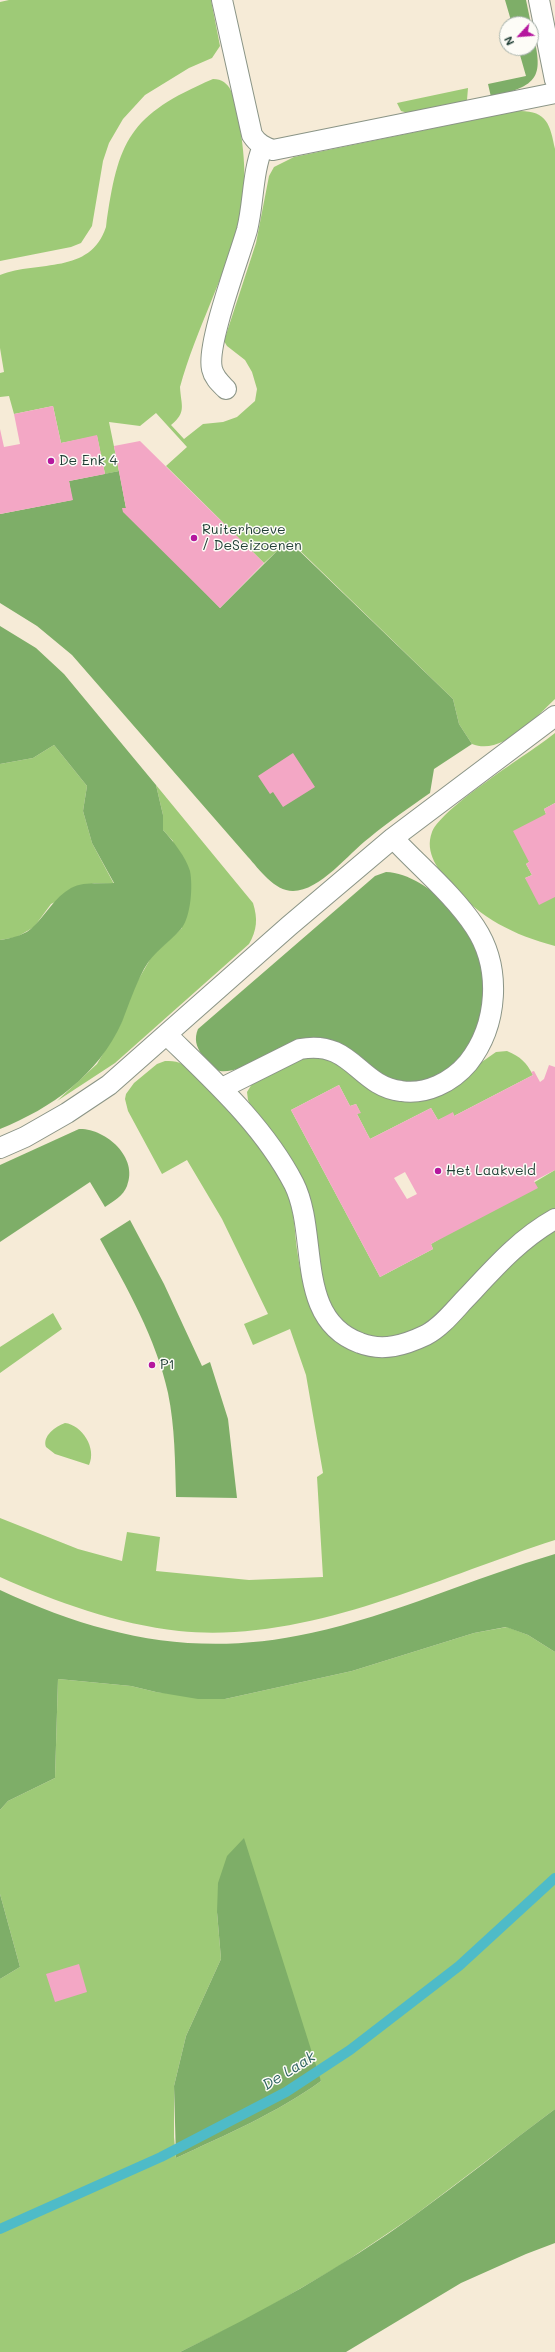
<!DOCTYPE html>
<html>
<head>
<meta charset="utf-8">
<style>
	body { margin:0 }
	#map { position:relative; width:555px; height:2352px; overflow:hidden; background:#f6ebd7; font-family:Mali,sans-serif }
	canvas { display:block }
	.north { position:absolute; left:499px; top:16px; width:40px; height:40px; box-sizing:border-box; background:#fdfcf7; border:1px solid #a4b0a9; border-radius:50%; rotate:244deg; font-size:11px; font-weight:700; line-height:16px; text-align:center; color:#1f3d34 }
	.north::after { content:''; display:block; margin:auto; width:14px; height:18px; background:#b5179e; clip-path:polygon(50% 0,100% 100%,50% 72%,0 100%) }
</style>
</head>
<body>
<div id="map">
<canvas width="555" height="2352"></canvas>
<div class="north">N</div>
</div>
<script>
const context = document.querySelector('canvas').getContext('2d');
context.lineJoin = 'round';
function fillPath(path, color) { context.fillStyle = color; context.fill(path, 'evenodd'); }
function strokePath(path, color, width, dash) { context.strokeStyle = color; context.lineWidth = width; context.lineCap = dash ? 'butt' : 'round'; context.setLineDash(dash || []); context.stroke(path); }
function write(font, color, halo, rows, align = 'center') {
  context.font = font + ' Mali,sans-serif'; context.lineWidth = 3; context.setLineDash([]); context.textBaseline = 'middle'; context.strokeStyle = halo; context.fillStyle = color; for (const [text, x, y, turn = 0] of rows) {
    context.save(); context.translate(x, y); context.rotate((+turn || 0) * Math.PI / 180); context.textAlign = isNaN(turn) ? turn : align; if (halo) context.strokeText(text, 0, 0); context.fillText(text, 0, 0); context.restore();
  }
}
const green = new Path2D(`
	M9 0H211L220 46 212 58 189 68 145 95 123 119 109 143 103 161 92 226 81 243 71 247 0 261V2Z
	M213 79C231 79 234 97 237 112 244 145 248 184 240 218 226 276 196 329 180 387 181 406 187 412 171 425L184 439 203 424 223 422 237 417 255 401 257 389 252 372 245 360 227 346 224 341 256 243 269 176 274 167 294 157 517 111C547 110 550 124 555 149V699C535 718 502 756 472 744L459 724 453 699 289 540 264 563 166 466 187 447 156 413 140 426 109 422 119 471 105 474 97 436 61 443 53 406 14 414 9 396 0 397V373L4 372 0 348V275C39 260 90 275 106 227 118 140 129 115 213 79Z
	M468 88 467 100 462 103 408 113 401 111 397 103Z
	M555 733V803L544 809 546 814 529 862 526 864 532 875 525 878 555 897V946C513 935 481 918 452 886 439 871 424 853 432 832 443 806 529 754 555 733Z
	M54 745 87 786 83 811 92 843 114 884 94 883 51 904 34 927 17 937 0 940V764L33 758Z
	M156 785 253 903C258 919 257 930 249 944L115 1063 57 1101 97 1064 121 1023 133 989 152 956 182 928 173 841 163 830V815Z
	M507 1051C521 1057 526 1062 533 1075L454 1116 453 1113 438 1120 431 1108 370 1139 357 1114 360 1112 356 1104 350 1106 339 1085 291 1110 380 1277 433 1249 431 1244 555 1170V1208C536 1219 517 1231 501 1247 475 1272 455 1303 425 1324 398 1344 366 1342 341 1319 325 1303 323 1278 315 1258 296 1204 270 1153 248 1100L247 1092 252 1084 301 1057 326 1056 373 1091 384 1097 476 1066 496 1052Z
	M165 1061C170 1061 175 1061 180 1063 189 1068 196 1077 202 1084 233 1115 268 1151 286 1191 296 1213 294 1234 298 1256 301 1283 314 1305 326 1329L391 1355 555 1229V1540C436 1578 307 1644 179 1631 117 1624 56 1602 0 1577V1518L78 1549 122 1561 127 1532 160 1537 156 1571 249 1580 323 1577 317 1477 323 1473 306 1375 290 1329 253 1345 244 1324 268 1314 222 1219 187 1160 162 1174 128 1111 125 1099 126 1094 134 1083 157 1064Z
	M53 1313 62 1329 0 1373V1347Z
	M65 1423C82 1425 97 1448 89 1465L55 1454 46 1447C42 1436 56 1426 65 1423Z
	M507 1627 528 1635 555 1652V2109L415 2215 339 2266 248 2319 180 2352H0V1979L20 1967 0 1894V1810L8 1801 55 1778 58 1679 131 1686 156 1692 225 1699 352 1671 474 1633ZM217 1912 321 2081C277 2113 225 2135 176 2158L174 2137V2086L186 2036 221 1959Z`);
const forest = new Path2D(`
	M505 0H526L531 24H512Z
	M531 25C543 74 544 85 491 97L488 84 526 76 518 48H531Z
	M119 471 126 508H123L220 608 288 540 453 699 459 724 472 744 434 769 430 793C410 807 388 822 369 838 349 853 320 891 293 891 274 891 259 869 248 857L72 655 37 626 0 603V514L72 500 69 481Z
	M0 626 36 648 64 674 156 785 163 815V830C173 841 186 857 190 871 193 886 191 917 181 929 168 944 154 951 144 969 135 986 129 1004 122 1022 98 1075 52 1108 0 1129V940C12 938 26 935 34 926 47 913 54 898 71 888 83 881 101 884 114 883L92 843 83 811 87 786 54 745 33 758 0 764Z
	M386 872C431 874 479 933 484 976 489 1019 464 1074 418 1082 386 1088 371 1061 347 1047 337 1041 324 1038 312 1038 292 1044 238 1075 220 1071 213 1069 206 1061 202 1055 196 1046 194 1039 198 1029L375 876Z
	M79 1129C105 1128 139 1157 127 1186 123 1196 114 1201 105 1207L90 1182 0 1242V1165Z
	M130 1220 164 1284 202 1366 210 1362 228 1419 237 1498 176 1497C175 1462 175 1427 168 1393 156 1338 127 1288 100 1239Z
	M555 1554V1652L528 1635 506 1627 474 1633 352 1671 225 1699H198L156 1692 131 1686 58 1679 55 1778 8 1801 0 1810V1590C103 1638 198 1658 311 1633 394 1615 473 1578 555 1554Z
	M244 1838 321 2081C277 2113 225 2135 176 2158L174 2086 186 2036 221 1959 217 1912 218 1883 227 1856Z
	M0 1894 20 1967 0 1979Z
	M555 2109V2243L526 2254 461 2283 346 2352H180C262 2312 341 2268 415 2215 462 2181 508 2144 555 2109Z`);
const stream = new Path2D(`
	M0 2229 161 2157 286 2092 350 2050 459 1966 555 1878`);
const building = new Path2D(`
	M53 406 61 443 97 435 105 474 69 481 73 500 0 514V429L4 447 20 444 14 414Z
	M140 441 264 563 220 608 123 512 122 508H126L114 446Z
	M293 753 315 787 283 807 273 792 270 794 258 776Z
	M555 803V897L539 905 525 878 532 875 526 864 529 862 513 831 546 814 544 809Z
	M549 1065 555 1067V1170L534 1181 538 1188 431 1244 433 1249 380 1277 291 1110 339 1085 350 1106 356 1104 361 1113 357 1114 370 1139 431 1108 438 1120 453 1112 454 1116 533 1075 531 1072 534 1071 540 1082 544 1079ZM405 1172 417 1194 407 1199 394 1178Z
	M79 1964 87 1992 55 2002 46 1974Z`);
const lane = new Path2D(`
	M222 0 252 135C258 144 264 147 273 150L555 93
	M539 0 555 80
	M226 389C220 383 214 378 212 369 206 345 239 258 247 230 254 202 252 173 263 146
	M167 1035C213 1080 264 1126 294 1184 319 1234 294 1319 360 1343 383 1352 405 1345 426 1335 443 1326 456 1308 469 1295 496 1266 521 1238 555 1219
	M222 1088 300 1049C352 1039 358 1086 401 1091 426 1095 452 1082 468 1063 498 1025 502 968 475 927 453 894 420 867 393 838
	M0 1148 25 1137 67 1113 109 1085 289 926 393 838 555 716`);
const markers = [
	[51,461,4,"#b5179e"],
	[194,538,4,"#b5179e"],
	[438,1171,4,"#b5179e"],
	[152,1365,4,"#b5179e"]
];
const poiNames = [
	["De Enk 4",59,461],
	["Ruiterhoeve",202,530],
	["/ DeSeizoenen",202,546],
	["Het Laakveld",446,1171],
	["P1",160,1365]
];
const waterNames = [
	["De Laak",289,2071,-32]
];
fillPath(green, '#9eca77');
fillPath(forest, '#7eae68');
strokePath(stream, '#4ebbc8', 10);
fillPath(building, '#f3a7c5');
strokePath(lane, '#8a9486', 22);
strokePath(lane, '#fff', 20);
for (const [x, y, r, color] of markers) { const dot = new Path2D(); dot.arc(x, y, r, 0, 2 * Math.PI); context.fillStyle = color; context.fill(dot); strokePath(dot, '#fdfcf7', 1.5); }
write('14px', '#1f3d34', '#fdfcf7', poiNames, 'left');
write('italic 15px', '#2d6360', '#fdfcf7', waterNames);
</script>
</body>
</html>
